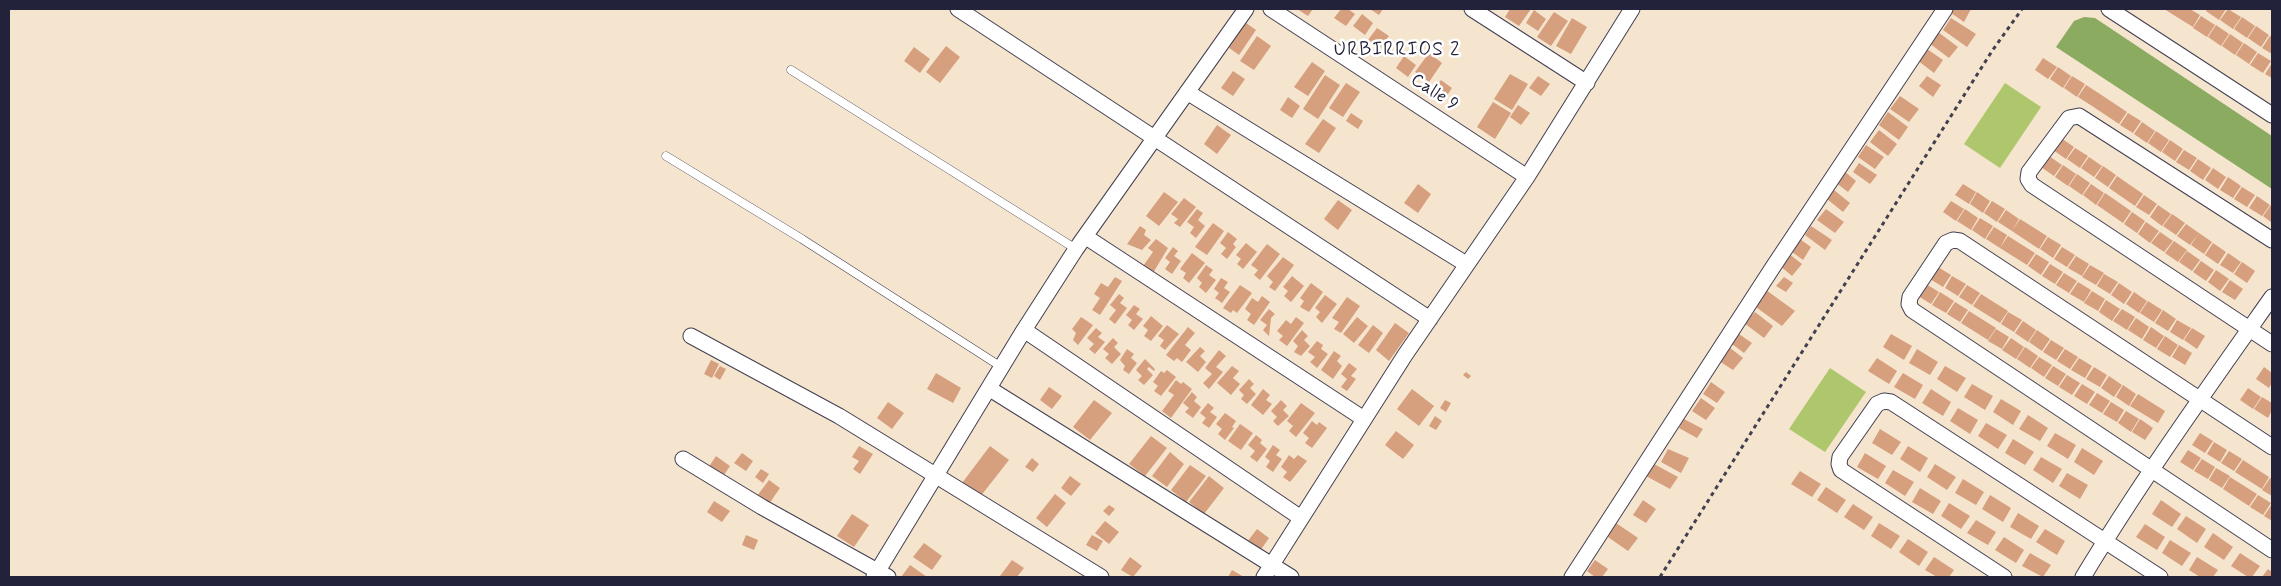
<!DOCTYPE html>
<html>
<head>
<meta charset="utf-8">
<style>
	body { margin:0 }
	#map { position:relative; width:2281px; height:586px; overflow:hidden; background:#f6e5ce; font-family:Mynerve,sans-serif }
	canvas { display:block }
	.frame { position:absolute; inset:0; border:10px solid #22223b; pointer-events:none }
</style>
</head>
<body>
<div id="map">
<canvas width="2281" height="586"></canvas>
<div class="frame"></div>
</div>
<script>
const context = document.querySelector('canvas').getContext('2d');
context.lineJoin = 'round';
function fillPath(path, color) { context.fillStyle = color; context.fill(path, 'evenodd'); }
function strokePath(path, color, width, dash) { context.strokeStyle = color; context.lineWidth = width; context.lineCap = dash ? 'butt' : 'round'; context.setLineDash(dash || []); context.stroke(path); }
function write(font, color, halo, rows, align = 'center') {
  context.font = font + ' Mynerve,sans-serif'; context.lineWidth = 5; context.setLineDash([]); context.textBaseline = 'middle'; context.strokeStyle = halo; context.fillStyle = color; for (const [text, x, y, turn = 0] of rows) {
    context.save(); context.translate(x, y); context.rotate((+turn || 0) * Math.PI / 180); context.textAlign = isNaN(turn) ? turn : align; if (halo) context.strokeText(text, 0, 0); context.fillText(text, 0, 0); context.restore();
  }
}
const green = new Path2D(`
	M2005 83 2041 107 2000 168 1964 144Z
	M1830 368 1866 392 1825 452 1789 429Z`);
const forest = new Path2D(`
	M2084 17 2095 18 2272 136V189L2056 47 2074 21Z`);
const building = new Path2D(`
	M1297 9H1313L1308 16Z
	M1341 9H1348L1355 14 1346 26 1334 18Z
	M1370 9H1383L1379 15Z
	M1510 9H1531L1519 26 1505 17Z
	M1954 9H1971L1964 22 1951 13Z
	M2164 9H2190L2200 15 2193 27Z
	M2207 9H2226L2219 20 2206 11Z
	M2228 9 2241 17 2233 29 2220 20Z
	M1534 10 1546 19 1538 31 1526 23Z
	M1554 12 1568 21 1551 46 1537 37Z
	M1362 14 1373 23 1365 35 1353 26Z
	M2201 16 2215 25 2207 37 2193 28Z
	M2242 17 2255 26 2247 38 2234 29Z
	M1572 18 1587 27 1571 54 1556 46Z
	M1951 18 1976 34 1967 47 1943 30Z
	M1242 20 1256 30 1239 55 1225 45Z
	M2216 25 2229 34 2221 46 2208 37Z
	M2256 26 2269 35 2261 47 2248 38Z
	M1377 28 1389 36 1380 48 1368 40Z
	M1938 32 1958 47 1949 58 1929 43Z
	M2230 34 2243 43 2235 55 2222 46Z
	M1257 36 1271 46 1254 70 1240 61Z
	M2270 36 2272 37V54L2262 48Z
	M2244 43 2257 52 2249 64 2236 55Z
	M946 46 960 57 940 83 926 72Z
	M914 47 930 59 920 73 904 61Z
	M1927 49 1943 60 1934 73 1917 60Z
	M1429 53 1442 63 1429 82 1415 72Z
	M2258 53 2271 61 2263 73 2250 65Z
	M1404 56 1416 65 1408 77 1396 68Z
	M2043 58 2057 67 2048 79 2035 70Z
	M1312 62 1325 71 1308 96 1294 87Z
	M2272 63V78L2265 74Z
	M2058 67 2071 76 2063 88 2050 79Z
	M1233 71 1245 79 1233 96 1221 88Z
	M1510 74 1528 84 1512 110 1494 99Z
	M1325 75 1340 85 1318 119 1303 109Z
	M1538 76 1550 84 1541 96 1529 88Z
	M1927 76 1941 85 1933 97 1919 86Z
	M2072 76 2085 84 2077 97 2064 88Z
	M1441 80 1452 88 1444 100 1432 92Z
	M1346 83 1360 92 1343 117 1329 108Z
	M2086 85 2100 94 2092 106 2078 97Z
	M2100 94 2127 112 2119 124 2092 106Z
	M1900 96 1919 109 1909 122 1890 109Z
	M1288 97 1300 106 1292 118 1280 110Z
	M1493 102 1511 113 1495 139 1477 127Z
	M1518 105 1530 113 1521 125 1510 117Z
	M1888 112 1908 127 1899 140 1879 125Z
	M1351 113 1363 121 1358 129 1346 121Z
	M2128 113 2141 121 2133 133 2120 125Z
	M1323 119 1336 128 1319 153 1305 144Z
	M2142 122 2155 131 2147 143 2134 134Z
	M1217 125 1231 135 1217 154 1204 144Z
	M1879 130 1897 144 1888 156 1870 142Z
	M2156 131 2169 140 2161 152 2148 143Z
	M2061 138 2074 147 2066 159 2053 150Z
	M2170 140 2183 149 2175 161 2162 152Z
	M1866 145 1884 157 1875 169 1858 157Z
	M2075 148 2088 156 2080 168 2067 159Z
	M2184 150 2197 158 2189 170 2176 162Z
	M2049 156 2062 165 2054 176 2041 167Z
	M2089 157 2102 166 2094 177 2081 168Z
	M2198 159 2211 168 2203 180 2190 171Z
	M1859 163 1877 175 1870 184 1853 172Z
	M2063 165 2076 174 2068 186 2055 177Z
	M2103 166 2116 175 2108 187 2095 178Z
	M2213 168 2226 177 2218 189 2205 180Z
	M1844 171 1856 181 1848 192 1835 182Z
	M2077 174 2090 183 2082 195 2069 186Z
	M2117 176 2130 185 2127 189 2130 185 2143 194 2135 206 2109 188Z
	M2228 177 2241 186 2233 198 2220 190Z
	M1418 184 1431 194 1418 213 1404 203Z
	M1963 184 1976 192 1969 204 1955 195Z
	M2091 184 2104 193 2096 205 2083 195Z
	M2242 187 2255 195 2247 207 2234 199Z
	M1834 190 1850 203 1843 212 1827 199Z
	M1164 192 1178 202 1159 226 1146 216Z
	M1977 192 1990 201 1983 213 1970 204Z
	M2105 193 2131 211 2123 223 2097 205Z
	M2144 195 2157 204 2149 215 2136 207Z
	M2257 196 2270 205 2262 216 2249 208Z
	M1184 198 1196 207 1180 227 1174 223 1178 219 1171 214Z
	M1338 200 1352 210 1338 230 1324 219Z
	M1951 201 1964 209 1956 221 1943 212Z
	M1992 201 2005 209 1997 222 1984 213Z
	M2158 205 2171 214 2162 226 2150 217Z
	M2271 205H2272V223L2263 216Z
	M1197 209 1203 213 1198 220 1205 226 1196 238 1190 233 1194 227 1187 222Z
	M1826 209 1844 222 1835 233 1817 220Z
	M1965 209 1978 218 1971 230 1957 221Z
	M2006 210 2019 219 2012 231 1998 222Z
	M2132 212 2145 221 2137 233 2124 224Z
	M2172 214 2185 223 2176 235 2163 226Z
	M1980 218 1993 226 1985 239 1972 230Z
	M2020 219 2047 236 2039 249 2012 231Z
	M2146 222 2159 231 2150 243 2138 234Z
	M1213 223 1224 231 1207 255 1195 247Z
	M2186 224 2199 233 2190 245 2177 236Z
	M1140 226 1146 230 1144 235 1151 240 1142 250 1127 244Z
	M1811 226 1832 240 1825 250 1805 235Z
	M1994 227 2007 235 2000 248 1986 239Z
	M1228 232 1237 239 1233 244 1236 247 1227 259 1221 254 1226 248 1220 243Z
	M2160 232 2173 241 2164 252 2151 243Z
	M2199 233 2212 242 2204 254 2191 245Z
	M2008 236 2035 253 2027 265 2000 248Z
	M1797 237 1811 247 1803 260 1788 249Z
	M2048 237 2061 245 2053 258 2040 249Z
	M1156 239 1168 248 1153 273 1143 266 1153 252 1148 248Z
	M2174 241 2187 250 2178 262 2165 253Z
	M1246 243 1257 252 1243 269 1237 264 1241 259 1236 255Z
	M2213 243 2226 252 2218 264 2205 255Z
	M1267 244 1280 254 1260 280 1254 275 1258 270 1251 265Z
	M1173 247 1178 251 1174 256 1181 261 1172 274 1165 269 1170 262 1165 258Z
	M2062 247 2075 255 2067 267 2054 259Z
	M2187 251 2200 260 2192 271 2179 262Z
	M1192 253 1205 263 1189 283 1183 278 1186 273 1180 269Z
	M1788 253 1802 264 1792 276 1779 265Z
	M2228 253 2241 262 2233 273 2220 265Z
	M2036 254 2049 262 2041 275 2028 266Z
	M2076 256 2089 264 2082 276 2068 268Z
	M1283 257 1294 265 1275 291 1269 287 1273 282 1267 276Z
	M2201 261 2214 270 2206 281 2193 272Z
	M2242 262 2255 271 2247 283 2234 274Z
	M2050 264 2063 272 2055 284 2042 276Z
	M1206 265 1213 270 1209 275 1216 280 1206 293 1199 287 1202 283 1197 278Z
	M2090 265 2104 273 2096 285 2082 277Z
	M1938 267 1951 275 1943 287 1930 279Z
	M2216 270 2229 279 2220 291 2208 282Z
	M2064 273 2077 281 2069 293 2056 285Z
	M2104 274 2118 282 2110 294 2097 286Z
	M1292 276 1304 286 1291 302 1284 296 1288 291 1283 287Z
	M1952 276 1966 284 1958 296 1945 288Z
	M1115 277 1122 281 1100 315 1092 310 1100 298 1094 294 1101 283 1108 287Z
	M1784 277 1793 283 1786 292 1776 286Z
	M1221 278 1228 282 1224 288 1230 292 1222 303 1215 298 1219 293 1214 289Z
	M2230 280 2243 289 2235 300 2222 292Z
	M2078 282 2091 290 2084 302 2070 294Z
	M1311 283 1323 292 1309 312 1300 307 1304 301 1300 298Z
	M2119 283 2132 292 2124 304 2111 295Z
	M1926 284 1939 292 1931 304 1918 296Z
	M1240 285 1252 293 1237 313 1233 310 1231 313 1223 308Z
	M1967 285 1980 293 1972 305 1959 297Z
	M1766 290 1795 311 1782 326 1753 305Z
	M2092 291 2105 299 2098 311 2084 303Z
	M1940 292 1954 301 1946 313 1932 305Z
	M2134 292 2147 301 2139 313 2126 304Z
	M1119 294 1124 298 1120 303 1127 308 1115 324 1109 319 1116 310 1110 305Z
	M1981 294 2008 311 2000 323 1973 306Z
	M1325 295 1337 304 1322 323 1316 317 1320 312 1315 308Z
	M1262 296 1270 302 1254 325 1247 320 1251 314 1245 309 1252 298 1258 302Z
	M1347 297 1360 306 1341 333 1334 329 1339 322 1332 318Z
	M2106 300 2120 309 2112 321 2099 312Z
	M2148 301 2162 310 2154 322 2140 313Z
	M1955 302 1968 310 1960 322 1947 314Z
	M1134 305 1140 309 1136 314 1143 319 1134 330 1128 325 1132 320 1126 315Z
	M1269 309 1275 314 1271 318 1269 336 1263 330 1267 325 1260 320Z
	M2122 309 2135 317 2127 330 2113 321Z
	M2163 310 2176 319 2168 331 2155 323Z
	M1969 311 1996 328 1988 340 1961 323Z
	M1755 312 1773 326 1764 338 1744 323Z
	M2008 312 2022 320 2014 332 2001 324Z
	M1151 316 1163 326 1151 341 1144 336 1148 330 1143 326Z
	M1081 317 1093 325 1078 345 1073 340 1076 333 1072 329Z
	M1296 317 1304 323 1287 346 1279 340 1283 336 1277 331 1286 320 1291 324Z
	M1357 317 1368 326 1354 343 1343 334Z
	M2136 318 2149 327 2142 339 2128 330Z
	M2177 320 2191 328 2183 340 2170 332Z
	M2023 321 2036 330 2028 342 2015 333Z
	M1395 323 1409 333 1389 361 1376 350Z
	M1167 325 1179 334 1165 350 1160 346 1164 340 1158 336Z
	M1373 325 1383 333 1369 353 1358 345Z
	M1188 327 1195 333 1185 345 1191 350 1182 362 1177 358 1174 361 1166 355Z
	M2151 327 2164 336 2156 348 2143 340Z
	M1096 328 1102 333 1098 337 1105 342 1095 354 1089 349 1094 344 1087 338Z
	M2192 328 2205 336 2197 349 2184 340Z
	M1996 329 2009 337 2002 349 1988 341Z
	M1302 330 1308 336 1304 340 1310 346 1301 356 1294 352 1298 346 1293 341Z
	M2037 330 2050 339 2042 351 2029 342Z
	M1739 334 1752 343 1744 353 1732 344Z
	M1891 334 1912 346 1904 360 1883 347Z
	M2165 336 2178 345 2170 357 2157 349Z
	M1113 338 1118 343 1114 347 1121 354 1112 364 1105 358 1109 354 1103 349Z
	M2011 338 2024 347 2016 359 2002 350Z
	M2051 340 2064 348 2056 360 2043 352Z
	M1317 341 1323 345 1321 349 1328 354 1317 368 1310 362 1315 357 1308 352Z
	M2179 345 2192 353 2185 365 2172 357Z
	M1200 347 1205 351 1200 356 1206 362 1198 372 1186 362Z
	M1729 347 1743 358 1733 370 1719 361Z
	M2025 347 2038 356 2030 368 2017 359Z
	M1127 349 1134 354 1131 358 1137 363 1129 374 1123 370 1125 366 1120 360Z
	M1917 349 1938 362 1930 375 1909 363Z
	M2065 349 2078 357 2070 369 2057 361Z
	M1219 350 1226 356 1216 367 1223 372 1209 389 1203 383 1212 374 1205 368Z
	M1334 351 1341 356 1337 361 1342 366 1333 379 1321 370Z
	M2039 357 2052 365 2044 377 2031 368Z
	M1877 358 1897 371 1889 384 1868 371Z
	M2079 358 2092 366 2085 378 2071 370Z
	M1145 359 1155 369 1154 371 1149 367 1147 369 1153 375 1144 385 1138 380 1142 376 1136 370Z
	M711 360 719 364 712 378 704 374Z
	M1349 363 1357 369 1351 376 1356 379 1347 391 1341 387 1347 379 1341 374Z
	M720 366 726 369 720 380 714 376Z
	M1232 366 1239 371 1233 378 1240 384 1231 395 1217 383Z
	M1945 366 1966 378 1957 392 1937 379Z
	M2053 366 2066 374 2058 386 2045 378Z
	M2094 367 2107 375 2100 387 2086 379Z
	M2264 367 2272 373V383L2269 388 2256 379Z
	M1167 370 1176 377 1161 396 1154 391 1158 386 1153 382 1161 371 1164 373Z
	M1466 372 1471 376 1468 379 1463 375Z
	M936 373 961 388 953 403 927 389Z
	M1903 373 1923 385 1915 399 1894 387Z
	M2067 375 2080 383 2072 395 2059 387Z
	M2109 376 2122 385 2114 397 2101 388Z
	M1249 379 1254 384 1250 388 1256 394 1247 404 1241 399 1244 395 1239 390Z
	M1176 380 1181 384 1183 382 1192 389 1171 418 1162 411 1174 395 1168 391Z
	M1711 382 1725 392 1717 403 1703 394Z
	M1972 384 1993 396 1985 410 1964 397Z
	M2082 384 2095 392 2087 404 2074 396Z
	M2123 385 2136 394 2129 406 2116 397Z
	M1049 387 1062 396 1052 409 1040 400Z
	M2248 388 2261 397 2253 409 2240 400Z
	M1263 389 1270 395 1266 400 1272 404 1263 415 1251 405Z
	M1412 389 1434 406 1419 426 1397 409Z
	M1931 389 1951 402 1943 416 1922 403Z
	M1192 392 1197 397 1194 401 1201 407 1193 418 1185 412 1189 408 1183 403Z
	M2097 393 2110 401 2102 413 2089 405Z
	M2138 394 2165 411 2158 423 2130 406Z
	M2262 397 2272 403V410L2268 418 2254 409Z
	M1701 398 1715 408 1706 420 1692 411Z
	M2001 399 2021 411 2013 425 1993 412Z
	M1094 400 1112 413 1090 440 1073 427Z
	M1281 400 1287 406 1283 410 1289 416 1278 426 1273 421 1277 417 1271 411Z
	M1445 400 1451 403 1446 412 1440 408Z
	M888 402 904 413 892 429 877 418Z
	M2111 402 2124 410 2117 422 2103 414Z
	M1208 403 1214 408 1210 412 1217 417 1209 428 1202 423 1206 418 1200 413Z
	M1301 403 1315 413 1296 437 1289 431 1293 426 1287 421Z
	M1958 408 1978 420 1970 434 1950 421Z
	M2126 411 2139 419 2131 432 2118 423Z
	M1225 413 1236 421 1232 427 1234 428 1225 440 1218 434 1222 429 1216 424Z
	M2028 415 2048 428 2040 441 2019 429Z
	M1435 416 1442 421 1436 430 1429 426Z
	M1684 419 1703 429 1697 438 1679 428Z
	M2140 419 2153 428 2145 440 2132 432Z
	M1312 421 1317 425 1319 422 1327 428 1312 448 1305 443 1309 438 1303 433Z
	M1986 423 2007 435 1998 449 1978 436Z
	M1240 424 1253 433 1241 450 1228 441Z
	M1880 429 1901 442 1892 455 1872 443Z
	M1396 431 1414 445 1403 459 1385 445Z
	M2055 433 2076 445 2068 459 2047 446Z
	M2200 433 2213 441 2205 453 2192 445Z
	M1256 435 1262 440 1260 443 1267 449 1257 462 1250 457 1255 451 1248 445Z
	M1151 436 1167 448 1145 476 1129 464Z
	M2013 439 2034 452 2025 465 2005 453Z
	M2214 442 2227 450 2220 462 2207 454Z
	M1273 445 1280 450 1276 455 1282 459 1273 472 1266 467 1270 461 1265 457Z
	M859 446 873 454 860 474 853 469 859 461 852 457Z
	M990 446 1009 460 980 497 962 483Z
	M1908 446 1928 458 1920 472 1900 459Z
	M2082 448 2103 461 2094 475 2074 462Z
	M1668 449 1689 458 1681 473 1661 462Z
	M2188 450 2201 458 2193 470 2180 462Z
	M2229 451 2242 459 2234 471 2221 463Z
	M1170 452 1184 464 1167 487 1152 476Z
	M742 453 753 461 746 471 734 463Z
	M1865 453 1886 466 1878 479 1857 467Z
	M1289 455 1294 459 1298 455 1307 461 1290 482 1283 477 1287 472 1281 467Z
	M716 456 730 466 722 478 708 468Z
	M2041 457 2062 469 2053 483 2033 470Z
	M1032 458 1039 464 1033 472 1025 467Z
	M2202 459 2215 467 2208 479 2194 471Z
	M2243 460 2269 477 2262 489 2235 472Z
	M1654 464 1678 477 1670 489 1646 476Z
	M1935 464 1956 477 1947 490 1927 477Z
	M1190 465 1206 476 1186 502 1171 490Z
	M2216 468 2230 476 2222 488 2209 480Z
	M761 469 769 474 763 483 755 477Z
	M1893 470 1914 482 1905 496 1885 483Z
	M1800 471 1821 484 1812 497 1791 484Z
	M2067 473 2088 485 2080 499 2059 486Z
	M1070 476 1081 484 1071 496 1061 488Z
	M1209 476 1224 488 1204 514 1189 502Z
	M2230 477 2257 494 2249 506 2223 489Z
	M2270 478 2272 479V496L2262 490Z
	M1963 479 1984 492 1976 505 1955 493Z
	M769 480 780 488 769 504 757 496Z
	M1826 487 1846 500 1837 513 1817 500Z
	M1920 488 1941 501 1933 514 1912 502Z
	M1055 494 1066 503 1047 527 1036 518Z
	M1990 495 2011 508 2003 522 1982 509Z
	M2258 495 2271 503 2263 515 2250 507Z
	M1643 500 1656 509 1646 523 1633 515Z
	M2161 500 2181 514 2172 527 2152 514Z
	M714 501 730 511 722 522 707 512Z
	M1949 503 1970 516 1961 529 1941 516Z
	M1853 504 1873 517 1864 530 1844 517Z
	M2272 504V521L2264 516Z
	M1109 505 1115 509 1109 516 1103 511Z
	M2018 513 2039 526 2031 539 2010 527Z
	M852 514 869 525 854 547 837 536Z
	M2186 516 2206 529 2197 543 2177 529Z
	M1976 520 1996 532 1988 545 1967 533Z
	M1105 521 1119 532 1109 544 1095 533Z
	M1616 523 1638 538 1628 551 1605 535Z
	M1879 523 1900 536 1891 549 1871 536Z
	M2145 524 2165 537 2157 550 2136 537Z
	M1257 529 1269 538 1260 551 1247 542Z
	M2045 529 2065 541 2057 555 2036 542Z
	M2213 533 2233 547 2224 560 2204 547Z
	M746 535 758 540 754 550 742 545Z
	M1092 535 1103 541 1097 551 1086 545Z
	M2004 537 2024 550 2016 563 1995 550Z
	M1908 539 1928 552 1919 566 1899 552Z
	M2170 540 2191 553 2182 566 2162 553Z
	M924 543 942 556 932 570 913 557Z
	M2030 553 2051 565 2043 577 2022 566Z
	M2240 553 2260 566 2252 577H2248L2231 566Z
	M1130 557 1142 566 1133 577 1121 570Z
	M1934 557 1954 570 1949 577H1937L1925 570Z
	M2197 557 2218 570 2213 577H2200L2189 570Z
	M1012 560 1024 568 1017 577H1002L1000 576Z
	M1595 560 1608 569 1602 577H1595L1587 571Z
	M910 565 927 577H901Z
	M2268 569 2272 572V577H2262Z
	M1232 570 1244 577H1228Z`);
const path = new Path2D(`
	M1660 577 1992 51 2022 9`);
const service = new Path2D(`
	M791 70 1076 249
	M666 156 802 239 1003 368`);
const minor = new Path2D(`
	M958 9 1430 319
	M1271 9 1527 177
	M1472 9 1587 83
	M2109 9 2272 115
	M1187 92 1466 264
	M1086 237 1364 419
	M2272 240 2079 116 2069 118 2029 172 2028 179 2032 185 2272 344
	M1024 330 1301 518
	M691 336 839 416 1101 577
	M990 389 1291 577
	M2272 447 1960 241 1953 240 1946 243 1910 297 1909 304 1912 310 2272 550
	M683 459 762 507 888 577
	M874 577 1024 330 1076 249 1246 9
	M1264 577 1405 355 1527 177 1632 9
	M1572 577 1773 267 1945 9
	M2004 577 1841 470 1839 464 1840 457 1877 404 1884 401 1891 402 2160 577
	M2083 577C2141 481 2207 389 2272 297`);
const streetNames = [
	["Calle 9",1434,93,33]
];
const neighbourhoodNames = [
	["URBIRRIOS 2",1397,51]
];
fillPath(green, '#aec66c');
fillPath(forest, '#8aab60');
fillPath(building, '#d69f7e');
strokePath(service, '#423f51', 9);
strokePath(minor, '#423f51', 17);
strokePath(path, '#423f51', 3, [4, 4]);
strokePath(service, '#fff', 8);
strokePath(minor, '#fff', 15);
write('18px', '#22223b', '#fff', streetNames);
context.letterSpacing = '1px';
write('19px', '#22223b', '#fff', neighbourhoodNames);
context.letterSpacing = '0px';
</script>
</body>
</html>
